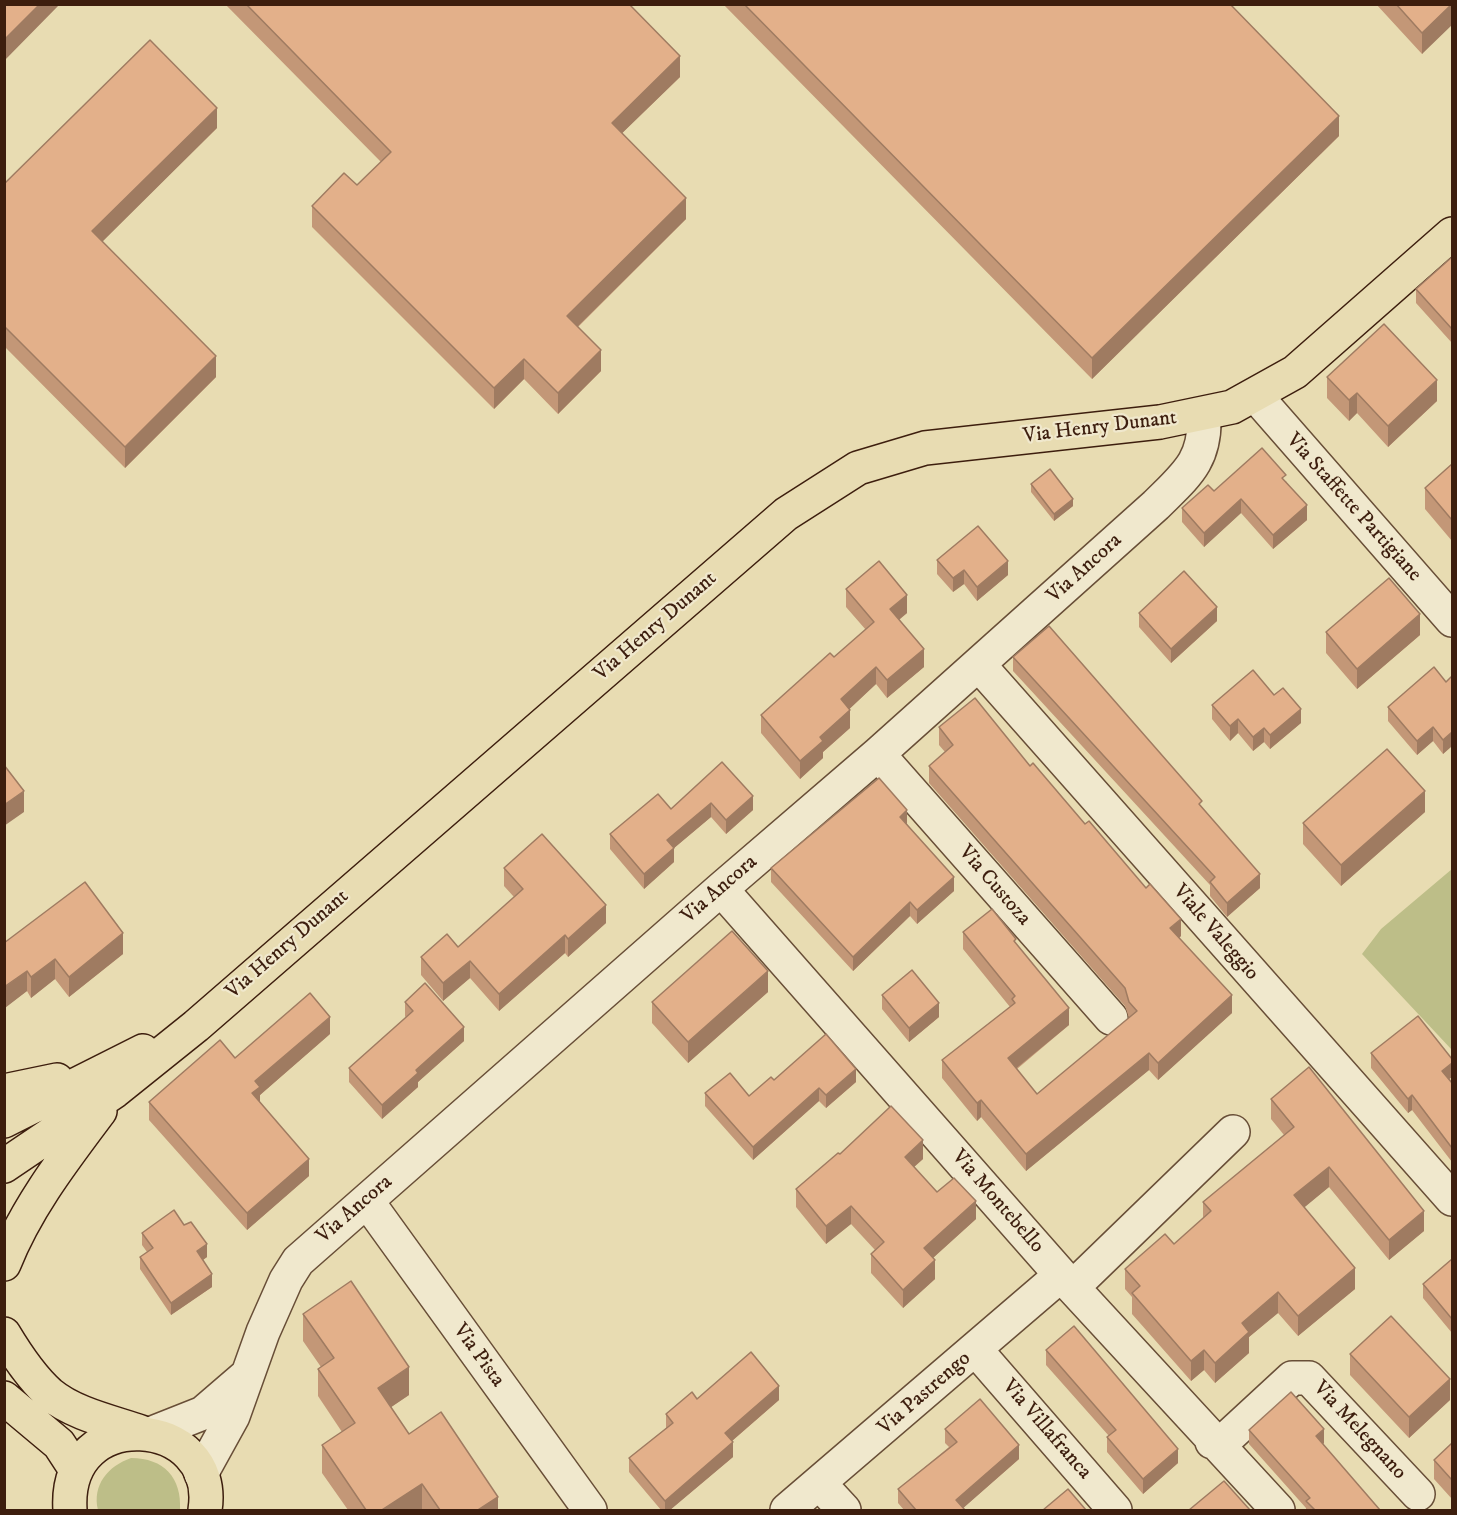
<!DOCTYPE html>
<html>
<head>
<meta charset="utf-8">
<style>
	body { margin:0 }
	#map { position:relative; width:1457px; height:1515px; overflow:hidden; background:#e8dcb2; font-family:"IM FELL DW Pica",serif }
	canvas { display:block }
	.frame { position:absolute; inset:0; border:6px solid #3d1e0e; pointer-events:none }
</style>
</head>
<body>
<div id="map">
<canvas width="1457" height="1515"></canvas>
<div class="frame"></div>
</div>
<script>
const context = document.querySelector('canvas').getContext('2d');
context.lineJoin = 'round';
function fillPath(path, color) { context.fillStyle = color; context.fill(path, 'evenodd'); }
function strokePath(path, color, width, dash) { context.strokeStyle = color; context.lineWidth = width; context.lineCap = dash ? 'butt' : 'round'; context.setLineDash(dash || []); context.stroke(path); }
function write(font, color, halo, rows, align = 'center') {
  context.font = font + ' "IM FELL DW Pica",serif'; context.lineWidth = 4.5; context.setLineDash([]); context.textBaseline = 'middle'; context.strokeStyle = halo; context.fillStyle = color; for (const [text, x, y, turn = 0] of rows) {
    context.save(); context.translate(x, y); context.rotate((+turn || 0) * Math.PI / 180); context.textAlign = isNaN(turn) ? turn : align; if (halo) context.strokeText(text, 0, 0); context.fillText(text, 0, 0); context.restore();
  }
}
const green = new Path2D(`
	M1452 869V1050L1362 954 1381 929Z
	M131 1458C164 1458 182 1478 180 1510H98C92 1485 108 1466 131 1458Z`);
const minor = new Path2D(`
	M1256 396 1452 620
	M979 665 1452 1199
	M878 754 1111 1018
	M721 889 1061 1275 1278 1510
	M367 1201 590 1510
	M1073 1287 1233 1132
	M976 1350 1115 1510
	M150 1434 203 1413 246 1376
	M1212 1442 1227 1438 1292 1378H1309L1418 1494
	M201 1474 233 1416 263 1332 286 1280 298 1261 721 889 878 754 1156 505C1186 475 1206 461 1204 415
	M820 1484 844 1510
	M787 1510 1061 1275`);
const major = new Path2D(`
	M4 1091 57 1080
	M4 1121 143 1051
	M4 1166 115 1091 196 1026 786 514 858 468 925 448 1160 422 1232 407 1295 372 1452 234
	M4 1264C26 1208 64 1159 100 1111
	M4 1334C16 1354 33 1379 50 1394 74 1414 112 1422 141 1432
	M4 1398 59 1444 76 1470
	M70 1510C63 1402 220 1415 205 1510`);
const wall = new Path2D(`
	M225 4H629L680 77 622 133 686 219 578 327 601 371 558 414 524 379 494 409 312 227V206L357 185 381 162Z
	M723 4H1230L1339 136 1092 379Z
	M1376 4H1452L1422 54Z
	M217 128 102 241 216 377 125 468 4 346V184Z
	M1452 257V343L1416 303V289Z
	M1327 377 1437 401 1388 447 1357 413 1349 421 1327 398Z
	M1452 464V541L1425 509V488Z
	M1286 481 1307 520 1273 549 1241 513 1204 547 1182 522V508L1214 491Z
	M1031 484 1073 506 1054 521 1031 492Z
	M937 560 1008 575 977 601 964 584 953 592 937 574Z
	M846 589 907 613 899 620 924 667 887 698 876 684 849 709 850 728 823 752V758L800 779 761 733V715L834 657 866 630 846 607Z
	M1139 613 1217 621 1171 663 1139 627Z
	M1326 632 1420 635 1357 689 1326 653Z
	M1013 657 1202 807 1260 888 1227 917 1210 896V885L1013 671Z
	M1452 676V746L1443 754 1433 741 1417 755 1388 721V707L1446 682Z
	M1274 695 1301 723 1270 749 1264 742 1253 751 1238 733 1230 741 1212 719V705Z
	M939 727 1030 766 1181 936 1179 938 1232 1013 1158 1080 1149 1070 1026 1171 981 1117 977 1121 942 1078V1060L1010 1007 963 949V932L1016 944 1069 1025 1017 1069 1037 1094 1129 1018 1125 1006 929 783V766L945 752 939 745Z
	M722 762 753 810 726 834 711 817 674 848V862L644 889 610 849V834L671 809Z
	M1425 812 1341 886 1303 844V823Z
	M907 824 954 891 917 924 910 916 853 971 771 882V868Z
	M504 868 606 923 568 957 565 953 499 1011 470 978 443 1001 421 975V957L458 947 514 897 504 886Z
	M4 943 123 954 69 997 55 979 31 998 27 991 4 1008Z
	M768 992 688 1063 652 1023V1002Z
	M882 995 939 1017 909 1042 882 1009Z
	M405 1002 464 1041 418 1082V1087L382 1119 349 1082V1068L406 1018 405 1016Z
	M330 1034 260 1095V1102L309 1176 247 1230 149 1120V1102L235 1058Z
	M1371 1053 1450 1079 1452 1083V1162L1412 1110 1408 1113 1371 1068Z
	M774 1080 856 1082 826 1108 819 1101 753 1160 705 1106V1093L749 1096Z
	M1271 1099 1424 1231 1389 1260 1329 1187 1304 1207 1355 1289 1298 1336 1278 1313 1249 1337V1353L1215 1383 1204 1370 1191 1381 1132 1314V1297L1125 1289V1269L1174 1244 1203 1218V1202L1284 1135 1271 1119Z
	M840 1154 923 1159 914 1167 937 1192 976 1219 933 1258 935 1279 903 1308 871 1273V1254L875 1250 851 1224 826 1244 796 1207V1189Z
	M142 1233 207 1257 203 1260 212 1287 171 1315 140 1269V1257L147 1252 142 1245Z
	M1452 1259V1333L1423 1298V1284Z
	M303 1314 409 1395 391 1407 409 1434 498 1510H348L322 1473V1445L342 1432 318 1396V1369L321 1367 303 1341Z
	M1046 1350 1178 1463 1143 1494 1107 1452V1437L1109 1436 1046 1365Z
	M1350 1354 1450 1400 1409 1438 1350 1375Z
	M697 1399 779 1400 732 1441 733 1457 670 1510H661L629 1472V1458L666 1428V1414Z
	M945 1429 1019 1459 963 1508 965 1510H904L898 1503V1489L949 1447 945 1443Z
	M1249 1430 1324 1443 1323 1444 1380 1510H1306V1508L1249 1444Z
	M1452 1443V1499L1434 1479V1460Z`);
const shadedWall = new Path2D(`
	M40 4H60L4 61V40Z
	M1452 4V25L1422 54V33Z
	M680 56V77L612 143V123Z
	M217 108V128L92 252V231Z
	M1339 116V136L1092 379V358Z
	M686 198V219L567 337V316Z
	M601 350V371L558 414V393Z
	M216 356V377L125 468V447Z
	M524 359V379L494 409V388Z
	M1437 380V401L1388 447V426Z
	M1357 393V413L1349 421V400Z
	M1073 499V506L1054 521V514Z
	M1241 499V513L1204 547V533Z
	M1307 505V520L1273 549V535Z
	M1008 561V575L977 601V587Z
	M964 570V584L953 592V578Z
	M907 595V613L890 627V609Z
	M1217 607V621L1171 663V649Z
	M1420 614V635L1357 689V669Z
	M924 649V667L887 698V680Z
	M876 667V684L841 717V699Z
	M1301 709V723L1270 749V735Z
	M850 710V728L823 752V758L800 779V761L820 737Z
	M1238 719V733L1230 741V726Z
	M1433 727V741L1417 755V741Z
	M1264 728V742L1253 751V737Z
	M1452 732V746L1443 754V740Z
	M24 791V812L4 826V805Z
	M1425 791V812L1341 886V865Z
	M753 796V810L726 834V820Z
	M711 803V817L667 854V840Z
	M907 810V824L900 831V817Z
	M674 848V862L644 889V874Z
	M1260 874V888L1227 917V903Z
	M954 877V891L917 924V910Z
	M910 902V916L853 971V957Z
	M606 905V923L568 957V939Z
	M1181 919V936L1170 945V928Z
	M123 933V954L69 997V977Z
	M565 935V953L499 1011V994Z
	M55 959V979L31 998V977Z
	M470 961V978L443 1001V983Z
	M27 971V991L5 1008V987Z
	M768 971V992L688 1063V1042Z
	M1232 995V1013L1158 1080V1063Z
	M939 1003V1017L909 1042V1028Z
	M1069 1008V1025L1008 1075V1058Z
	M330 1017V1034L260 1095V1104L252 1093 255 1081Z
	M464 1027V1041L418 1082V1087L382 1119V1105L416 1070Z
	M1149 1053V1070L1026 1171V1154Z
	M1452 1063V1077L1442 1085V1071Z
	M856 1069V1082L826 1108V1095Z
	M819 1088V1101L753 1160V1147Z
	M1412 1095V1110L1408 1113V1099Z
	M981 1100V1117L977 1121V1103Z
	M923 1140V1159L905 1175V1157Z
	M309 1159V1176L247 1230V1213Z
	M1329 1167V1187L1294 1216V1195Z
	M976 1201V1219L924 1266V1248Z
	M851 1206V1224L826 1244V1226Z
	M1424 1211V1231L1389 1260V1240Z
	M207 1244V1257L197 1264V1251Z
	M935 1260V1279L903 1308V1290Z
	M1355 1268V1289L1298 1336V1316Z
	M212 1274V1287L171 1315V1303Z
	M1278 1292V1313L1249 1337V1353L1215 1383V1363L1242 1323Z
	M1204 1350V1370L1191 1381V1361Z
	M409 1367V1395L378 1416V1388Z
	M1450 1379V1400L1409 1438V1417Z
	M779 1386V1400L725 1447V1433Z
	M1324 1429V1443L1316 1450V1436Z
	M733 1442V1457L670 1510H665V1501Z
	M1019 1445V1459L961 1510 956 1500Z
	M1178 1449V1463L1143 1494V1479Z
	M422 1484V1510H382Z
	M498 1497V1510H478Z`);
const building = new Path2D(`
	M4 4H40L4 40Z
	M246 4H629L680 56 612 123 686 198 567 316 601 350 558 393 524 359 494 388 312 206 344 173 357 185 391 152Z
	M744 4H1230L1339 116 1092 358Z
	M1396 4H1452L1422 33Z
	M150 40 217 108 92 231 216 356 125 447 4 326V184Z
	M1452 257V329L1416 289Z
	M1384 324 1437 380 1388 426 1357 393 1349 400 1327 377Z
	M1262 448 1286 475 1282 478 1307 505 1273 535 1241 499 1204 533 1182 508 1208 485 1214 491Z
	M1452 464V520L1425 488Z
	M1050 469 1073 499 1054 514 1031 484Z
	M978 526 1008 561 977 587 964 570 953 578 937 560Z
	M879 561 907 595 890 609 924 649 887 680 876 667 841 699 850 710 820 737 823 741 800 761 761 715 830 653 834 657 874 622 846 589Z
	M1184 571 1217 607 1171 649 1139 613Z
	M1389 578 1420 614 1357 669 1326 632Z
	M1049 626 1202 801 1199 804 1260 874 1227 903 1210 882 1215 877 1013 657Z
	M1434 667 1446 682 1452 676V732L1443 740 1433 727 1417 741 1388 707Z
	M1253 670 1274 695 1283 688 1301 709 1270 735 1264 728 1253 737 1238 719 1230 726 1212 705Z
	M975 698 1030 766 1033 763 1085 824 1089 821 1146 888 1150 884 1181 919 1170 928 1232 995 1158 1063 1149 1053 1026 1154 981 1100 977 1103 942 1060 1015 1003 1012 999 1015 996 963 932 992 909 1016 939 1014 941 1069 1008 1008 1058 1037 1094 1137 1011 1129 1002 1125 988 929 766 953 745 939 727Z
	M1387 749 1425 791 1341 865 1303 823Z
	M722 762 753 796 726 820 711 803 667 840 674 848 644 874 610 834 658 794 671 809Z
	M4 765 24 791 4 805Z
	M879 778 907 810 900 817 954 877 917 910 910 902 853 957 771 868Z
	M542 834 606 905 568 939 565 935 499 994 470 961 443 983 421 957 447 934 458 947 523 889 504 868Z
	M85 882 123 933 69 977 55 959 31 977 27 971 4 987V943Z
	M732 931 768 971 688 1042 652 1002Z
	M912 970 939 1003 909 1028 882 995Z
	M425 983 464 1027 416 1070 418 1073 382 1105 349 1068 413 1011 405 1002Z
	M310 993 330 1017 255 1081 260 1087 252 1093 309 1159 247 1213 149 1102 220 1040 235 1058Z
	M1418 1016 1452 1059V1063L1442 1071 1452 1083V1148L1412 1095 1408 1099 1371 1053Z
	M826 1034 856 1069 826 1095 819 1088 753 1147 705 1093 730 1073 749 1096 771 1077 774 1080Z
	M1309 1067 1424 1211 1389 1240 1329 1167 1294 1195 1355 1268 1298 1316 1278 1292 1242 1323 1249 1332 1215 1363 1204 1350 1191 1361 1132 1293 1140 1286 1125 1269 1165 1234 1174 1244 1211 1211 1203 1202 1294 1127 1271 1099Z
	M891 1106 923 1140 905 1157 937 1192 954 1178 976 1201 924 1248 935 1260 903 1290 871 1254 884 1242 851 1206 826 1226 796 1189 838 1153 840 1154Z
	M174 1210 184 1225 191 1222 207 1244 197 1251 212 1274 171 1303 140 1257 153 1248 142 1233Z
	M1452 1259V1319L1423 1284Z
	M351 1281 409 1367 378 1388 409 1434 441 1412 498 1497 478 1510H440L422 1484 382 1510H366L322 1445 355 1423 318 1369 334 1358 303 1314Z
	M1391 1316 1450 1379 1409 1417 1350 1354Z
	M1074 1326 1178 1449 1143 1479 1107 1437 1116 1430 1046 1350Z
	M751 1352 779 1386 725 1433 733 1442 665 1501 629 1458 673 1423 666 1414 692 1392 697 1399Z
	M1291 1392 1324 1429 1316 1436 1380 1510H1315L1306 1501 1310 1498 1249 1430Z
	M980 1399 1019 1445 956 1500 965 1510H916L898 1489 957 1442 945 1429Z
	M1452 1443V1480L1434 1460Z
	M1224 1481 1250 1510H1189Z
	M1068 1489 1086 1510H1043Z`);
const streetNames = [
	["Via Henry Dunant",1100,428,-7],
	["Via Staffette Partigiane",1353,508,48],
	["Via Ancora",1085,569,-42],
	["Via Henry Dunant",656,627,-41],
	["Via Custoza",994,886,49],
	["Via Ancora",720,890,-41],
	["Viale Valeggio",1215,933,49],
	["Via Henry Dunant",288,945,-41],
	["Via Montebello",997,1202,49],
	["Via Ancora",355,1210,-41],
	["Via Pista",478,1356,54],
	["Via Pastrengo",925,1394,-41],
	["Via Villafranca",1046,1430,49],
	["Via Melegnano",1359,1431,47]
];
fillPath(green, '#bdbe88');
strokePath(minor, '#684e37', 36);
strokePath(major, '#3d1e0e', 36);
strokePath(minor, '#f0e8cd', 33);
strokePath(major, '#e8dcb2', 33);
fillPath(wall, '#c39777');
fillPath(shadedWall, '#9f7b61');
fillPath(building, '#e3b08a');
strokePath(building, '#9f7b61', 1.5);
write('21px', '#3d1e0e', '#f0e8cd', streetNames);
</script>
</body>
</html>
